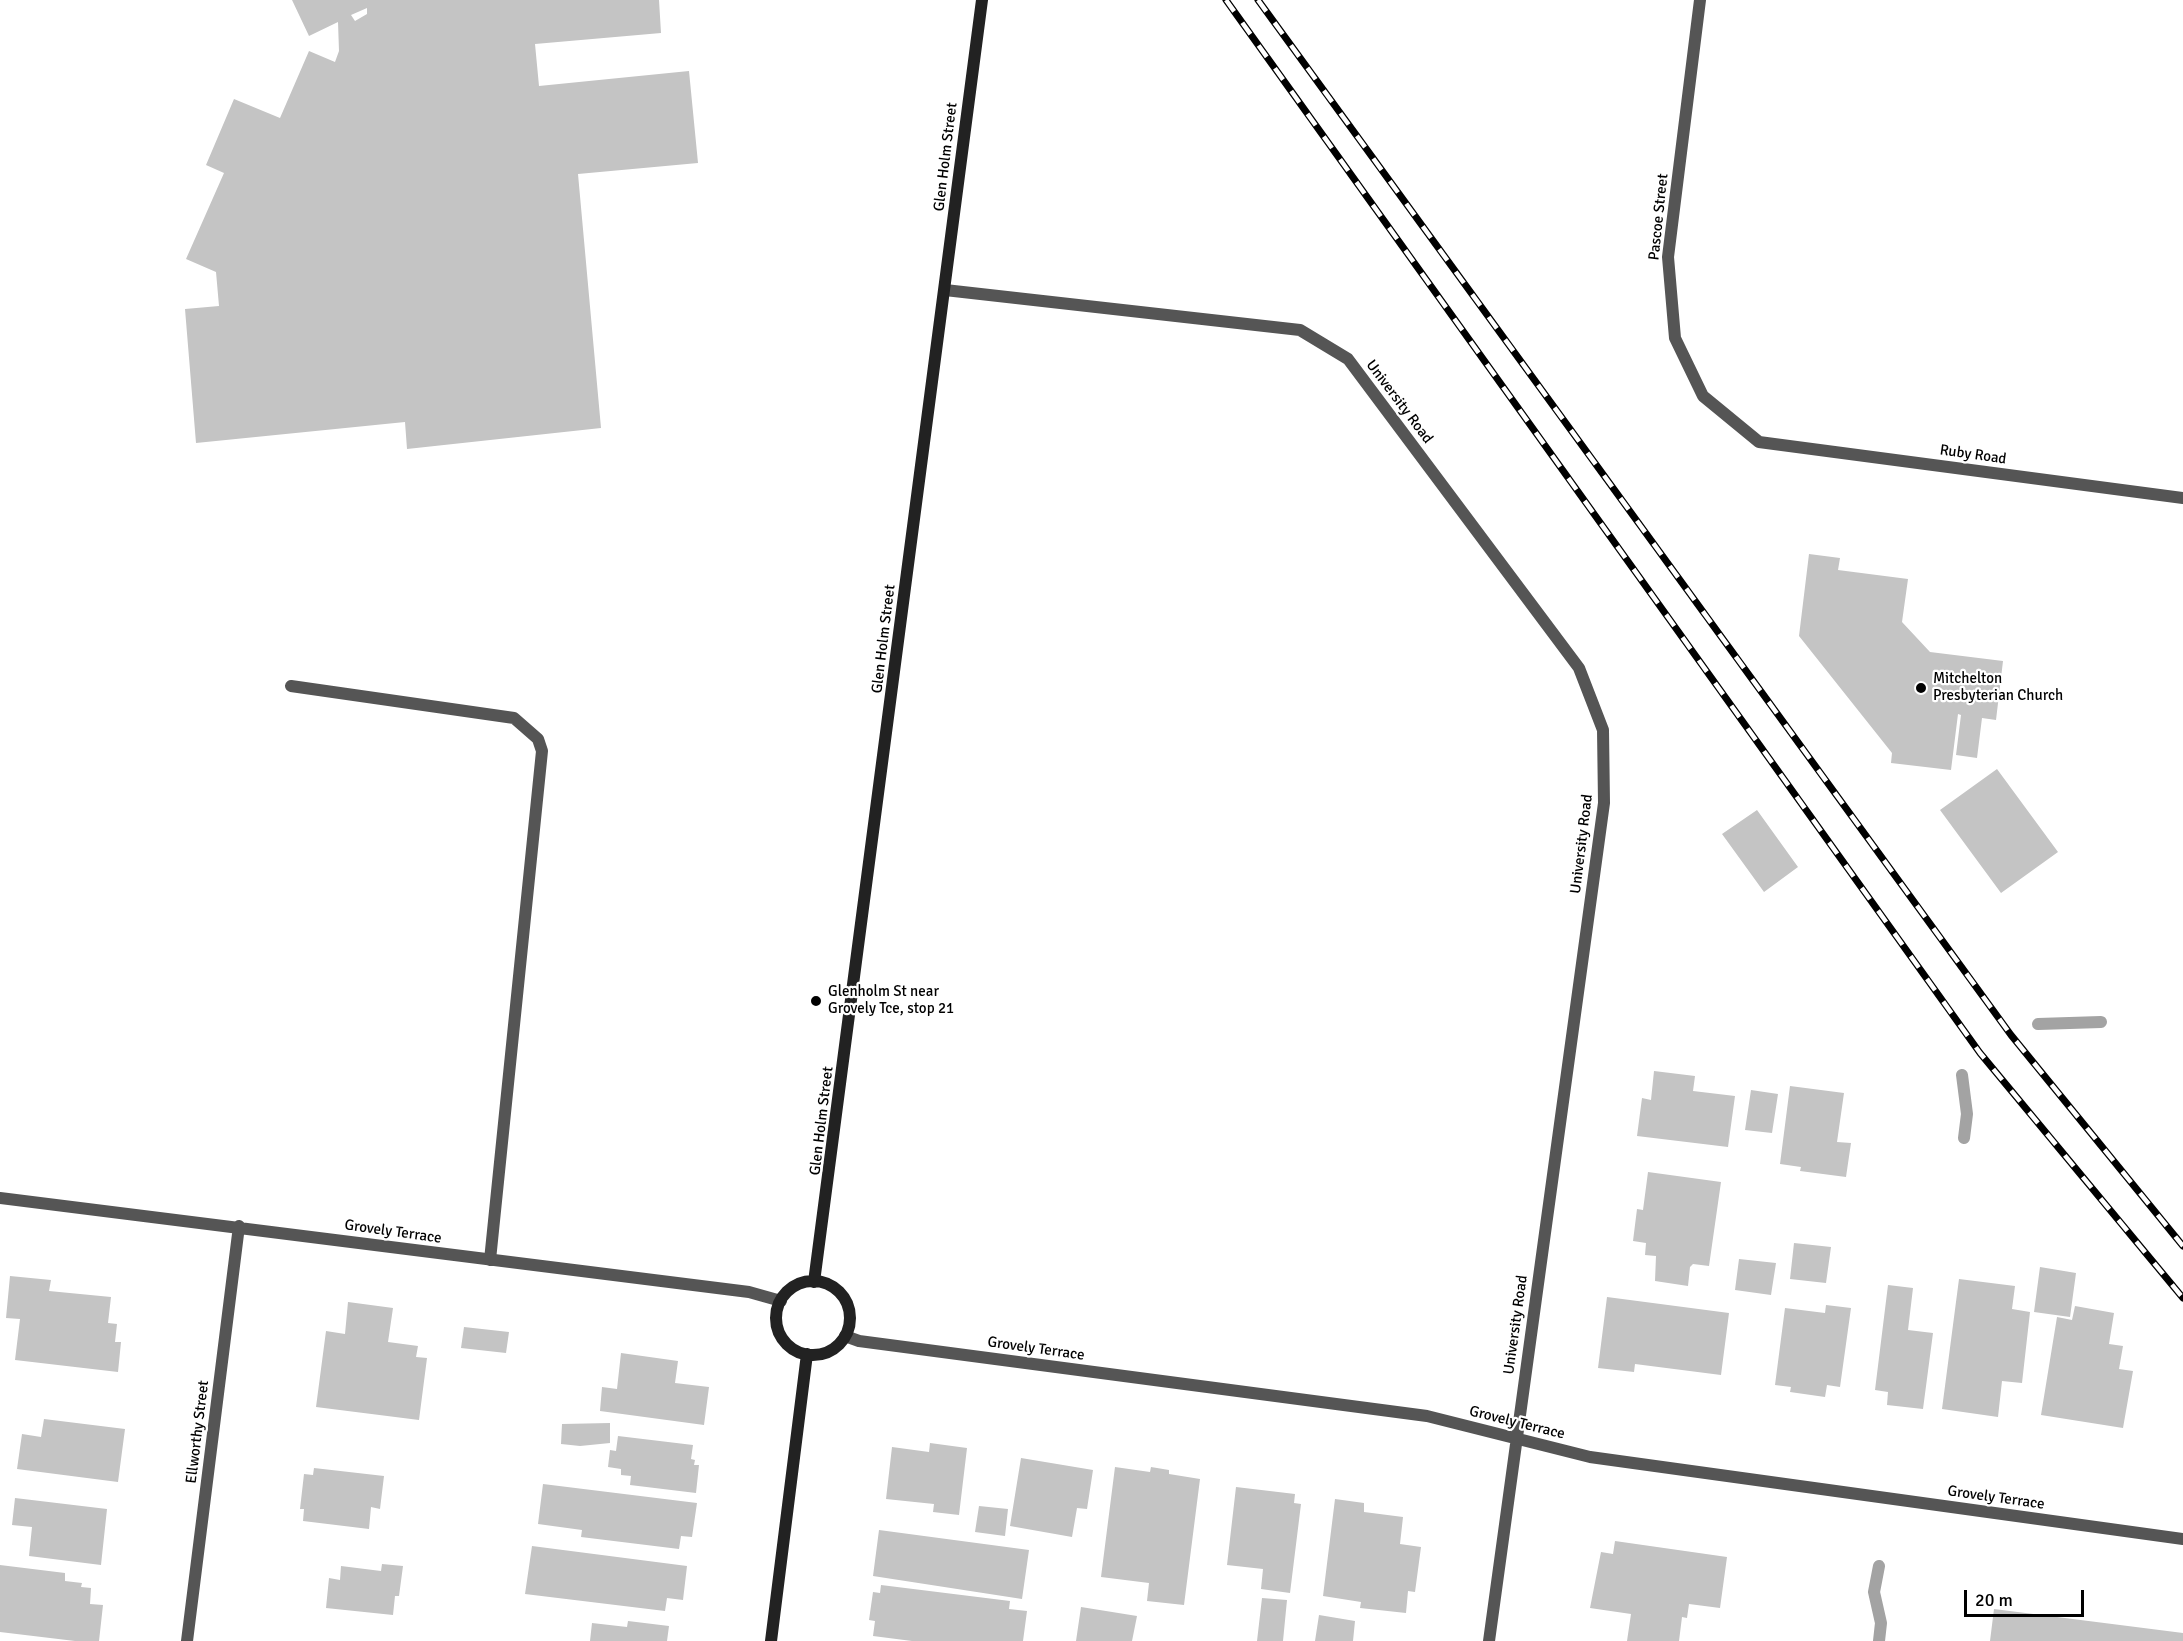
<!DOCTYPE html>
<html>
<head>
<meta charset="utf-8">
<style>
	body { margin:0 }
	#map { position:relative; width:2183px; height:1641px; overflow:hidden; background:#fff; font-family:Signika,sans-serif }
	canvas { display:block }
	.scale { position:absolute; left:1964px; top:1590px; width:120px; height:27px; box-sizing:border-box; border:3px solid #000; border-top:0; padding-left:8px; font-size:18px; line-height:21px; white-space:nowrap; color:#000; -webkit-text-stroke:4px #fff; paint-order:stroke }
</style>
</head>
<body>
<div id="map">
<canvas width="2183" height="1641"></canvas>
<div class="scale">20 m</div>
</div>
<script>
const context = document.querySelector('canvas').getContext('2d');
context.lineJoin = 'round';
function strokePath(path, color, width, dash) { context.strokeStyle = color; context.lineWidth = width; context.lineCap = dash ? 'butt' : 'round'; context.setLineDash(dash || []); context.stroke(path); }
function fillPath(path, color) { context.fillStyle = color; context.fill(path, 'evenodd'); }
function write(font, color, halo, rows, align = 'center') {
  context.font = font + ' Signika,sans-serif'; context.lineWidth = 4.5; context.setLineDash([]); context.textBaseline = 'middle'; context.strokeStyle = halo; context.fillStyle = color; for (const [text, x, y, turn = 0] of rows) {
    context.save(); context.translate(x, y); context.rotate((+turn || 0) * Math.PI / 180); context.textAlign = isNaN(turn) ? turn : align; if (halo) context.strokeText(text, 0, 0); context.fillText(text, 0, 0); context.restore();
  }
}
const stream = new Path2D(`
	M2038 1024 2101 1022
	M1962 1075 1967 1114 1964 1138
	M1879 1566 1874 1592 1881 1623 1879 1641`);
const building = new Path2D(`
	M292 0H659L661 33 535 44 539 86 689 71 698 163 578 174 601 428 407 449 405 422 196 443 185 309 219 306 216 272 186 259 224 173 206 165 234 99 280 118 309 51 335 62 339 51 338 22 309 36ZM367 8V14L355 21 351 15Z
	M1809 554 1840 558 1838 570 1908 579 1902 622 1930 652 2003 661 1996 720 1982 718 1977 758 1956 755 1961 715 1958 714 1951 770 1891 763 1892 753 1799 636Z
	M1997 769 2058 852 2001 893 1940 810Z
	M1757 810 1798 867 1764 892 1722 834Z
	M1654 1071 1695 1076 1693 1091 1735 1096 1728 1147 1637 1136 1642 1098 1651 1100Z
	M1790 1086 1844 1093 1837 1142 1851 1143 1846 1177 1800 1171 1801 1167 1780 1164Z
	M1751 1090 1778 1094 1772 1133 1745 1130Z
	M1648 1172 1721 1182 1709 1266 1693 1264 1690 1267 1688 1286 1655 1281 1656 1256 1645 1255 1646 1243 1633 1241 1637 1209 1643 1210Z
	M1794 1243 1831 1247 1826 1283 1790 1279Z
	M1739 1259 1776 1263 1771 1295 1735 1290Z
	M2040 1267 2076 1273 2070 1317 2034 1312Z
	M10 1276 51 1280 49 1291 111 1297 108 1323 117 1324 115 1342H121L118 1372 15 1360 20 1319 6 1318Z
	M1959 1279 2015 1286 2012 1309 2030 1312 2022 1383 2002 1381 1998 1417 1942 1409Z
	M1888 1285 1913 1288 1908 1330 1933 1333 1923 1409 1887 1405 1888 1392 1875 1390Z
	M1607 1297 1729 1313 1721 1375 1635 1364 1634 1372 1598 1368Z
	M348 1302 393 1308 388 1342 418 1346 416 1357 427 1358 419 1420 316 1407 326 1331 345 1334Z
	M1826 1305 1851 1308 1840 1387 1827 1385 1825 1397 1790 1392 1791 1387 1775 1385 1785 1308 1825 1313Z
	M2075 1306 2114 1313 2109 1344 2123 1346 2119 1369 2133 1371 2123 1428 2041 1415 2057 1317 2072 1320Z
	M464 1327 509 1332 506 1353 461 1348Z
	M621 1353 678 1361 675 1383 709 1387 704 1425 600 1411 602 1387 617 1389Z
	M44 1419 125 1429 118 1482 17 1469 22 1434 41 1437Z
	M610 1423V1443L580 1446 561 1444 562 1424Z
	M618 1436 693 1445 691 1459 695 1460 694 1465H699L696 1493 630 1485 631 1476 621 1475V1469L608 1467 610 1450 616 1451Z
	M930 1443 967 1448 959 1515 933 1512 934 1504 886 1499 892 1447 929 1452Z
	M1021 1458 1093 1470 1087 1509 1077 1508 1072 1537 1010 1526Z
	M1115 1467 1150 1472 1151 1467 1169 1470V1474L1200 1479 1184 1605 1147 1601 1149 1583 1101 1577Z
	M314 1468 384 1476 380 1509 371 1507 369 1529 303 1521 304 1509H300L304 1474 313 1475Z
	M543 1484 697 1503 692 1537 681 1536 679 1549 581 1537 582 1530 538 1524Z
	M1236 1487 1295 1494 1294 1503 1301 1504 1290 1593 1261 1589 1263 1569 1227 1565Z
	M15 1498 107 1509 101 1565 29 1556 32 1527 12 1525Z
	M1335 1499 1364 1503V1512L1403 1517 1400 1544 1421 1547 1415 1592 1408 1591 1406 1613 1360 1608 1361 1602 1323 1596Z
	M979 1506 1008 1509 1005 1536 975 1532Z
	M879 1530 1029 1550 1022 1599 873 1576Z
	M1615 1541 1727 1557 1720 1608 1689 1604 1687 1618 1682 1617 1679 1641H1627L1631 1614 1590 1608 1601 1552 1613 1554Z
	M532 1546 687 1566 683 1600 667 1598 665 1611 525 1594Z
	M382 1564 403 1566 399 1596H395L393 1615 326 1608 329 1578 340 1580 341 1566 381 1571Z
	M0 1565 65 1573V1581L82 1583 81 1587 91 1588 90 1604 103 1605 99 1641H75L0 1632Z
	M881 1585 1010 1601 1009 1609 1027 1611 1023 1641H912L873 1636 875 1621 869 1620 873 1592 880 1593Z
	M1262 1598 1287 1600 1283 1641H1257Z
	M1081 1607 1137 1616 1132 1641H1076Z
	M1994 1609 2183 1633V1641H1990Z
	M1319 1615 1355 1621 1353 1641H1315Z
	M628 1621 669 1626 667 1641H590L592 1623 627 1627Z`);
const street = new Path2D(`
	M1700 0 1668 257 1675 338 1703 396 1759 442 2183 498
	M945 290 1300 330 1348 359 1579 668 1603 730 1604 803 1489 1641
	M291 686 514 718 538 739 542 751 490 1260
	M0 1198 749 1292 781 1301
	M845 1336 859 1341 1427 1416 1590 1457 2183 1539
	M187 1641 239 1226`);
const secondary = new Path2D(`
	M776 1318a37 37 0 1 1 74 0a37 37 0 1 1-74 0Z
	M814 1282 982 0
	M771 1641 807 1354`);
const rail = new Path2D(`
	M1226 0 1980 1053 2183 1298
	M1258 0 2011 1035 2183 1246`);
const markers = [
	[1921,688,6,"#000"],
	[816,1001,6,"#000"]
];
const streetNames = [
	["Glen Holm Street",946,157,-83],
	["Pascoe Street",1659,217,-84],
	["University Road",1399,402,53],
	["Ruby Road",1973,455,8],
	["Glen Holm Street",884,639,-83],
	["University Road",1582,844,-83],
	["Glen Holm Street",822,1121,-83],
	["Grovely Terrace",393,1232,8],
	["University Road",1516,1325,-82],
	["Grovely Terrace",1036,1349,8],
	["Grovely Terrace",1517,1423,14],
	["Ellworthy Street",198,1432,-83],
	["Grovely Terrace",1996,1498,8]
];
const poiNames = [
	["Mitchelton",1933,679],
	["Presbyterian Church",1933,696],
	["Glenholm St near",828,992],
	["Grovely Tce, stop 21",828,1009]
];
strokePath(stream, '#a3a3a3', 12);
fillPath(building, '#c4c4c4');
strokePath(street, '#555', 12);
strokePath(secondary, '#222', 12);
strokePath(rail, '#000', 7);
strokePath(rail, '#fff', 4.5, [14]);
for (const [x, y, r, color] of markers) { const dot = new Path2D(); dot.arc(x, y, r, 0, 2 * Math.PI); context.fillStyle = color; context.fill(dot); strokePath(dot, '#fff', 2); }
write('15px', '#000', '#fff', streetNames);
write('15px', '#000', '#fff', poiNames, 'left');
</script>
</body>
</html>
